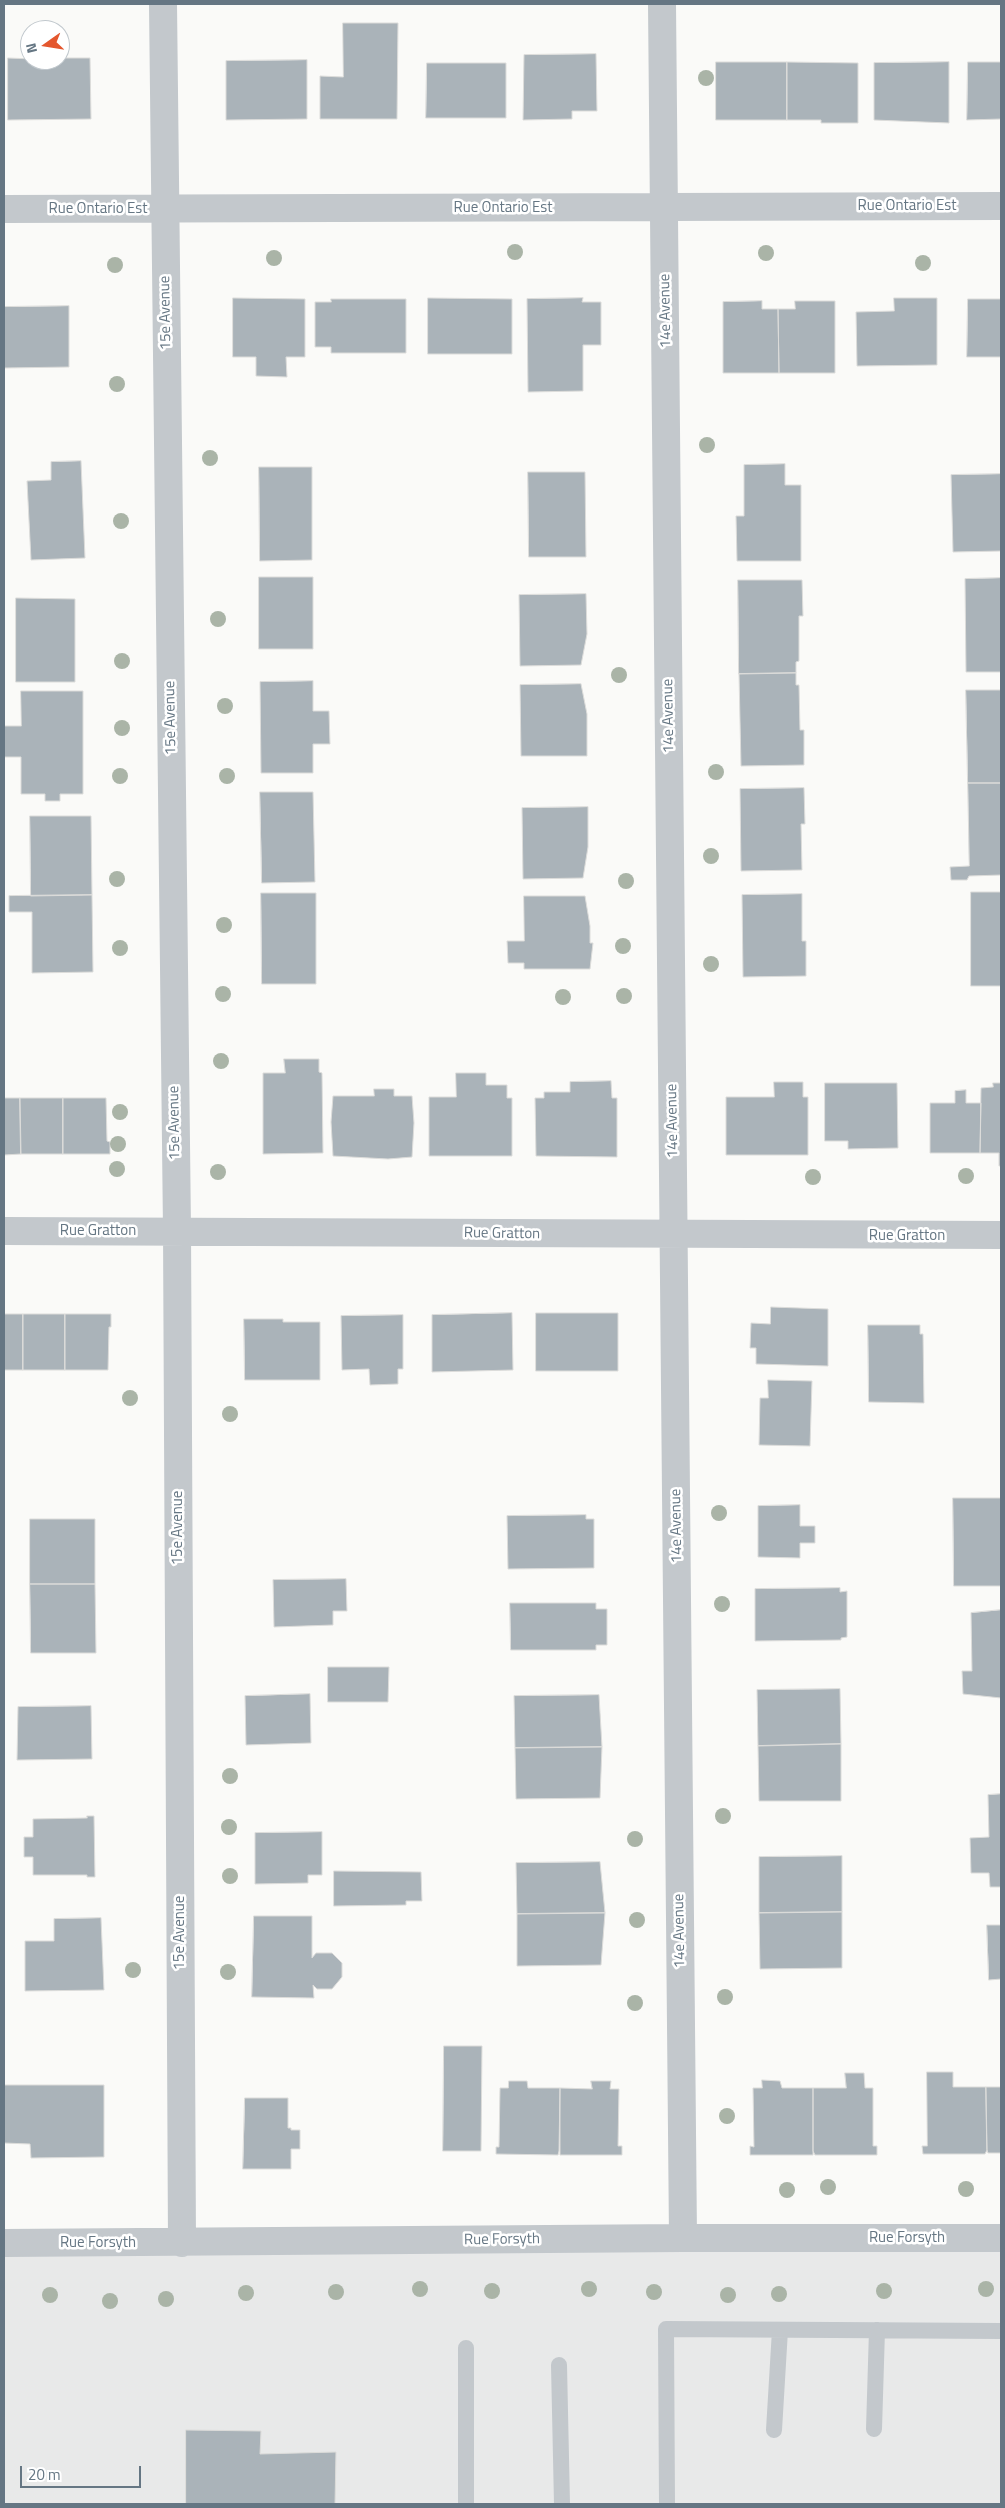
<!DOCTYPE html>
<html>
<head>
<meta charset="utf-8">
<style>
	body { margin:0 }
	#map { position:relative; width:1005px; height:2508px; overflow:hidden; background:#fafaf8; font-family:"Titillium Web",sans-serif }
	canvas { display:block }
	.frame { position:absolute; inset:0; border:5px solid #657683; pointer-events:none }
	.north { position:absolute; left:20px; top:20px; width:50px; height:50px; box-sizing:border-box; background:#fff; border:1px solid #c1c8cd; border-radius:50%; rotate:257deg; font-size:14px; font-weight:700; line-height:20px; text-align:center; color:#657683 }
	.north::after { content:''; display:block; margin:auto; width:18px; height:22px; background:#e4572e; clip-path:polygon(50% 0,100% 100%,50% 72%,0 100%) }
	.scale { position:absolute; left:20px; top:2466px; width:121px; height:22px; box-sizing:border-box; border:2px solid #657683; border-top:0; padding-left:6px; font-size:15px; line-height:18px; white-space:nowrap; color:#657683; -webkit-text-stroke:4px #fff; paint-order:stroke }
</style>
</head>
<body>
<div id="map">
<canvas width="1005" height="2508"></canvas>
<div class="frame"></div>
<div class="north">N</div>
<div class="scale">20 m</div>
</div>
<script>
const context = document.querySelector('canvas').getContext('2d');
context.lineJoin = 'round';
function fillPath(path, color) { context.fillStyle = color; context.fill(path, 'evenodd'); }
function strokePath(path, color, width, dash) { context.strokeStyle = color; context.lineWidth = width; context.lineCap = dash ? 'butt' : 'round'; context.setLineDash(dash || []); context.stroke(path); }
function write(font, color, halo, rows, align = 'center') {
  context.font = font + ' "Titillium Web",sans-serif'; context.lineWidth = 5; context.setLineDash([]); context.textBaseline = 'middle'; context.strokeStyle = halo; context.fillStyle = color; for (const [text, x, y, turn = 0] of rows) {
    context.save(); context.translate(x, y); context.rotate((+turn || 0) * Math.PI / 180); context.textAlign = isNaN(turn) ? turn : align; if (halo) context.strokeText(text, 0, 0); context.fillText(text, 0, 0); context.restore();
  }
}
const built = new Path2D(`
	M4 2244 1001 2245V2504H4Z`);
const building = new Path2D(`
	M343 23H398L397 119H320V76L343 77Z
	M596 54 597 111H572V119L523 120 524 55Z
	M8 58 60 60V58H90L91 119 8 120Z
	M307 60V119L226 120V61Z
	M716 62H787V120H716Z
	M787 62 858 63V123H821V120H787Z
	M949 62V123L874 120V63Z
	M968 62H1001V119L967 120Z
	M427 63H506V118H426Z
	M233 298 305 299V357H286L287 377 256 376V357H233Z
	M428 298 512 299V354H428Z
	M583 298 582 302H601V345H583V391L528 392 527 299Z
	M894 298H937V365L857 366 856 312 894 311Z
	M331 299H406V353H331V347H315V302H331Z
	M968 299H1001V357H967Z
	M762 301V309H778L779 373H723V302Z
	M795 301H835V373H779L778 309H795Z
	M69 306V367L4 368V307Z
	M81 461 85 558 31 560 27 481 51 480V462Z
	M785 464V485H801V561H737L736 516H744V465Z
	M259 467H312V560L260 561Z
	M528 472H585L586 557H529Z
	M1001 474V551L953 552 951 475Z
	M259 577H313V649H259Z
	M1001 578V672H966L965 579Z
	M738 580H802L803 616H799V661L796 662V673L739 674Z
	M586 594 587 634 581 665 520 666 519 595Z
	M16 598 75 599V682H16Z
	M796 673V685H799L800 730H804V765L741 766 739 674Z
	M313 681V711H329L330 744H313V773H261L260 682Z
	M581 684 587 714V756H521L520 685Z
	M966 690H1001V783H968Z
	M21 691H83V794H60V801H45V794H21V757H4V726H21Z
	M968 783H1001V875L969 876 967 880H951L950 867 969 866Z
	M804 788 805 824H801L802 870 741 871 740 789Z
	M260 792H313L315 882 262 883Z
	M588 807V847L583 878 523 879 522 808Z
	M30 816H91L92 895 31 896Z
	M971 892H1001V986H971Z
	M261 893H316V984H262Z
	M802 894V941H806V976L743 977 742 895Z
	M92 895 93 972 32 973V912H9V896Z
	M524 896H585L590 926V943H593L590 969H524V963H508L507 941H524Z
	M284 1059H319V1072L322 1073 323 1153 263 1154V1073H285Z
	M456 1073H486V1085H507V1098H512V1156H429V1097H456Z
	M611 1081 612 1098H617V1157L536 1156 535 1098H544V1092H570V1082Z
	M774 1082H803V1097H808V1155H726V1097H774Z
	M825 1083H897L898 1148 848 1149V1141H825Z
	M993 1083H1001V1166H999V1153H980L981 1088 993 1087Z
	M374 1089H394V1096H412L414 1123 412 1157 388 1159 333 1156 331 1122 333 1096H374Z
	M966 1090V1103H981L980 1153H930V1103H955V1091Z
	M4 1098H20L21 1154 4 1155Z
	M20 1098H63V1154H21Z
	M63 1098H106L107 1141 110 1142V1154H63Z
	M771 1307 828 1309V1366L756 1364V1348H750L751 1323 770 1324Z
	M512 1313 513 1370 432 1372V1315Z
	M536 1313H618V1371H536Z
	M4 1314H23V1370H4Z
	M23 1314H65V1370H23Z
	M65 1314H111V1327H109L108 1370H65Z
	M403 1315V1369H398V1384L370 1385 369 1369 342 1370 341 1316Z
	M244 1319H283V1322H320V1380H245Z
	M868 1325H920V1334H923L924 1403 869 1402Z
	M768 1380 812 1381 810 1446 759 1445 760 1398H768Z
	M953 1498H1001V1586H954Z
	M800 1505V1526H815V1543H800V1558L758 1557V1506Z
	M586 1515V1519H594V1568L508 1569 507 1516Z
	M30 1519H95V1584H30Z
	M346 1579 347 1611H333V1625L274 1627 273 1580Z
	M30 1584H95L96 1653H31Z
	M840 1588V1592L847 1591V1637L841 1638V1640L755 1641V1589Z
	M510 1603H596V1609H607V1645H596V1650H511Z
	M1001 1610V1698L963 1694 962 1671H972L971 1613Z
	M328 1667H389L388 1702H328Z
	M840 1689 841 1744 758 1746 757 1690Z
	M310 1694 311 1743 246 1745 245 1696Z
	M599 1695 602 1747 515 1748 514 1696Z
	M91 1706 92 1759 17 1760 18 1707Z
	M841 1744V1801H759L758 1746Z
	M602 1747 600 1798 516 1799 515 1748Z
	M1001 1794V1887H990L989 1873H971L970 1838 989 1837 988 1795Z
	M87 1816H94L95 1877H87V1875H33V1857H24V1837H33V1819L87 1818Z
	M322 1832V1875H308V1883L255 1884V1833Z
	M842 1856V1912L759 1913V1857Z
	M600 1862 605 1913 517 1914 516 1863Z
	M334 1871 421 1872 422 1901H406V1905L334 1906Z
	M842 1912V1968L760 1969 759 1913Z
	M605 1913 601 1965 517 1966V1914Z
	M254 1916H312V1958L316 1953H332L342 1963V1977L332 1989H317L313 1985 314 1998 252 1997Z
	M101 1918 104 1990 25 1991V1941H54V1919Z
	M987 1925H1001V1979L989 1980Z
	M444 2046H482L481 2151H443Z
	M927 2072H953V2087H986L987 2150 985 2154H923L922 2146H927Z
	M845 2073H864L865 2088H873V2146H877V2155H815L813 2151V2088H846Z
	M762 2080 780 2081 782 2088H813V2155H750V2146L754 2147 753 2088H762Z
	M509 2081H527L528 2088H560L559 2151 558 2155 496 2154V2147H499L500 2088H508Z
	M591 2081H611L610 2089H619L618 2146H622V2155H560V2088L592 2089Z
	M4 2085H104V2157L31 2158 30 2144 4 2143Z
	M986 2087H1001V2153H988L987 2150Z
	M245 2098H288V2128H291V2130H300V2149H291V2169H243Z
	M186 2430 261 2431 260 2454 336 2452 335 2504H186Z`);
const service = new Path2D(`
	M559 2365 562 2504
	M874 2429 877 2330
	M774 2430 780 2330
	M466 2504V2348
	M667 2504 666 2329 1001 2331`);
const minor = new Path2D(`
	M163 4 177 1230 182 2243
	M662 4 683 2238
	M4 209 1001 206
	M4 1231 1001 1235
	M4 2243 683 2238H1001`);
const trees = [
	[706,78],
	[515,252],
	[766,253],
	[274,258],
	[923,263],
	[115,265],
	[117,384],
	[707,445],
	[210,458],
	[121,521],
	[218,619],
	[122,661],
	[619,675],
	[225,706],
	[122,728],
	[716,772],
	[120,776],
	[227,776],
	[711,856],
	[117,879],
	[626,881],
	[224,925],
	[623,946],
	[120,948],
	[711,964],
	[223,994],
	[624,996],
	[563,997],
	[221,1061],
	[120,1112],
	[118,1144],
	[117,1169],
	[218,1172],
	[966,1176],
	[813,1177],
	[130,1398],
	[230,1414],
	[719,1513],
	[722,1604],
	[230,1776],
	[723,1816],
	[229,1827],
	[635,1839],
	[230,1876],
	[637,1920],
	[133,1970],
	[228,1972],
	[725,1997],
	[635,2003],
	[727,2116],
	[828,2187],
	[966,2189],
	[787,2190],
	[420,2289],
	[589,2289],
	[986,2289],
	[492,2291],
	[884,2291],
	[336,2292],
	[654,2292],
	[246,2293],
	[779,2294],
	[50,2295],
	[728,2295],
	[166,2299],
	[110,2301]
];
const streetNames = [
	["Rue Ontario Est",907,206],
	["Rue Ontario Est",503,208],
	["Rue Ontario Est",98,209],
	["14e Avenue",666,311,-91],
	["15e Avenue",166,313,-91],
	["14e Avenue",669,716,-91],
	["15e Avenue",171,718,-91],
	["14e Avenue",673,1121,-91],
	["15e Avenue",175,1123,-91],
	["Rue Gratton",98,1231],
	["Rue Gratton",502,1234,1],
	["Rue Gratton",907,1236],
	["14e Avenue",677,1526,-91],
	["15e Avenue",178,1528,-90],
	["14e Avenue",680,1931,-91],
	["15e Avenue",180,1933,-90],
	["Rue Forsyth",907,2238],
	["Rue Forsyth",502,2240,-1],
	["Rue Forsyth",98,2243]
];
fillPath(built, '#e8e9e9');
fillPath(building, '#aab3b9');
strokePath(building, '#dcdcda', 1);
strokePath(service, '#c3c8cc', 16);
strokePath(minor, '#c3c8cc', 28);
context.fillStyle = '#aab4a7';
for (const [x, y] of trees) { context.beginPath(); context.arc(x, y, 8, 0, 2 * Math.PI); context.fill(); }
write('15px', '#657683', '#fff', streetNames);
</script>
</body>
</html>
